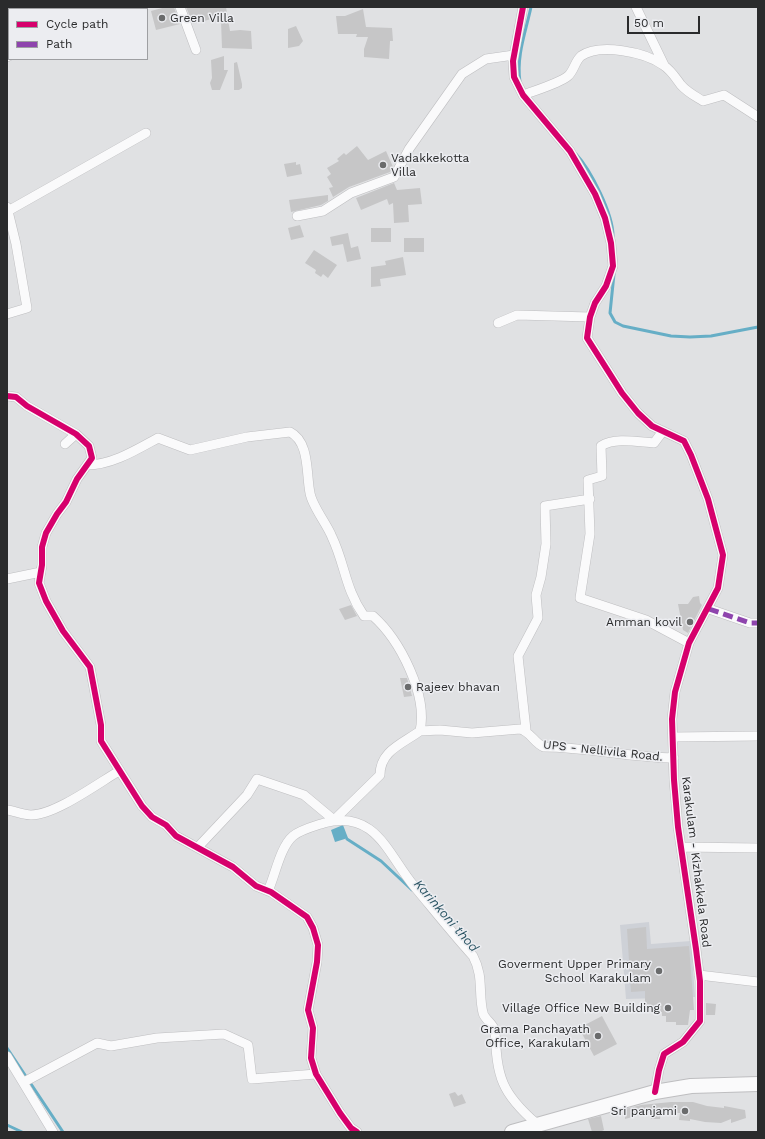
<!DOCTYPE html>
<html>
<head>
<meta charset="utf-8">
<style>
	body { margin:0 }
	#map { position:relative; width:765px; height:1139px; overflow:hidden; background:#e0e1e3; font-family:"Work Sans",sans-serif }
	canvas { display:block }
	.frame { position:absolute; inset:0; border:8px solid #2a2b2c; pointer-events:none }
	.legend { position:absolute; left:8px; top:8px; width:140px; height:52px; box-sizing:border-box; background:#ecedf1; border:1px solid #9e9fa2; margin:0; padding:5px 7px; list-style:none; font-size:12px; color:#2a2b2c }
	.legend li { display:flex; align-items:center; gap:8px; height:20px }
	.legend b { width:20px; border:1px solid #9e9fa2 }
	.scale { position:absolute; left:627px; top:16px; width:73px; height:18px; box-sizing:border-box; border:2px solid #2a2b2c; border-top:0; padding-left:5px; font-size:12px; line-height:14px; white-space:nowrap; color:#2a2b2c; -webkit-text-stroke:3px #ecedf1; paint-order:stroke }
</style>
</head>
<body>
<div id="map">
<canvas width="765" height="1139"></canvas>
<div class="frame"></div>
<ul class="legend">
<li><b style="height:5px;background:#d6006c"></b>Cycle path</li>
<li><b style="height:5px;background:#8e44ad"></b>Path</li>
</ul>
<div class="scale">50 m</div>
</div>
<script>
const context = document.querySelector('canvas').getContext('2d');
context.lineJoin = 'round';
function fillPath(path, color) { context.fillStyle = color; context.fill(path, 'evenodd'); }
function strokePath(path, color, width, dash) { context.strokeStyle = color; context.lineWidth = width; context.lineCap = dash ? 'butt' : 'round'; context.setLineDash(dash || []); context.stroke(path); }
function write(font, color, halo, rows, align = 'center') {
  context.font = font + ' "Work Sans",sans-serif'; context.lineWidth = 3; context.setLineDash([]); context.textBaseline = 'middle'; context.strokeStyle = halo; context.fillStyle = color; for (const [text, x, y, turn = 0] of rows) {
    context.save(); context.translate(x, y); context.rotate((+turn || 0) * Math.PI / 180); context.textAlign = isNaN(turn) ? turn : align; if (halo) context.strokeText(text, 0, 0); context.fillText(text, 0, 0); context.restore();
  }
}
const built = new Path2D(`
	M649 922 651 944 691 941 695 997 626 999 620 925Z`);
const water = new Path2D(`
	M343 825 348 838 335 842 331 830Z`);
const stream = new Path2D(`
	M520 82C516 56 526 31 531 7
	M576 154C591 170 613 214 613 236
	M614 274 610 313 615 322 623 326 671 336 690 337 711 336 758 327
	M347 839 381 861 412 890
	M7 1048 63 1132
	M7 1125 22 1132`);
const building = new Path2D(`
	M166 7H174L180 24 156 30 151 11Z
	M186 7H226L230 31 240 30 251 31 252 49 222 48 221 21 216 22 215 18 193 24Z
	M363 9 366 27 392 28 393 41H390L389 59 364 57V49L368 37H356L357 34H338L336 16H345Z
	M296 26 303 41 299 46 288 48V29Z
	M224 56V70H228L220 90H212L210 83 212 78 211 60Z
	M237 62 242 84V88L239 90H234V63Z
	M357 146 368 160 386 151 393 167 390 172 349 187 333 197 329 188 333 187 327 177 331 174 327 168 339 161 337 159 344 153 346 155Z
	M296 162V165L300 164 302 174 287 177 284 164Z
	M394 183 397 190 420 188 422 204 408 205 409 222 394 223 393 203 389 205 387 199 361 210 356 198Z
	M328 195V201L321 205 291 212 289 200Z
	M300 225 304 237 291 240 288 228Z
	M371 228H391V242H371Z
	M348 233 351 248 358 246 361 259 347 262 343 244 332 246 330 237Z
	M404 238H424V252H404Z
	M314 250 337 265 328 278 323 274 321 277 315 273 316 270 305 263Z
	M403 257 406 275 380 279 381 286 371 287V267L386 265 385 261Z
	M699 596 700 603 702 605 688 633 683 630 678 604H688L693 597Z
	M351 605 357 616 345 620 339 609Z
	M400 678H407L412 696 404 697Z
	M646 927 647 949 689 946 694 1010H690L688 1025H676V1022H666V1016H662V1012H645V991L631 992 627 929Z
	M706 1003 716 1004 715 1015H706Z
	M602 1016 617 1044 594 1056 579 1028Z
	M455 1092 458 1096 462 1094 466 1103 454 1107 449 1094Z
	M671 1102H693L707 1106 724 1108V1106L745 1110 746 1118 731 1123V1119L721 1123 705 1122 690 1119V1121L679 1120 680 1113H661L660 1119H651V1112L625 1119V1109L641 1105Z
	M601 1116 604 1130 600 1132H592L588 1119Z`);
const minor = new Path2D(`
	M180 7 196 50
	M523 7 513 61 514 77 523 95 570 151 595 194 605 218 611 243 613 266 606 286 595 303 590 317 587 338 622 393 638 413 652 426 684 441 691 455 708 499 723 555 718 588 689 643 675 692 672 719 674 780 678 827 696 949 700 981V1021L683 1042 664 1054 659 1070 655 1092
	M636 7 664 65
	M94 9 97 7
	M7 57 9 56
	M523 95C536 90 558 84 568 76 574 71 575 61 581 56 600 43 645 52 663 65 671 70 675 77 681 85 687 92 695 96 703 101L724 95 758 117
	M7 207 16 244 27 308 7 314
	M8 211 146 133
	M297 216 323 211 351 193 394 177 409 149 462 74 486 59 514 55
	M498 323 517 315 590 317
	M7 396 16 397 27 406 76 434 89 446 92 458 77 479 66 502 57 514 46 533 42 547V565L39 583 46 601 63 631 90 667 101 725V741L142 806 152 817 166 825 176 836 233 867 256 886 271 892 307 917 313 928 318 945 317 962 308 1010 313 1028 311 1058 316 1074 340 1113 351 1128 357 1132
	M663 431 654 443C638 442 615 437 601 446L602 476 588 480 590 534 580 598 646 620 689 643
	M65 444 76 434
	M87 465C112 465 136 450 158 438L190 450 247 437 290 432C310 442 306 474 310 493 312 506 327 524 332 537 345 564 345 589 364 616H373C400 640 428 695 420 731L440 730 472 733 520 729C531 732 534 743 544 747 588 747 631 758 674 758
	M7 579 41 572
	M709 609 750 623H758
	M526 730 518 656 538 618 536 595 541 577 546 544 545 506 590 499
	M673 737 758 736
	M7 810C15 811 23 815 31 815 55 815 97 784 119 771
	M198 847 247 795 257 779 304 795 334 820 380 775C380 751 402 744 420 731
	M681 847 758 848
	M268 891C275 876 280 847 293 836 300 830 315 826 324 823 376 809 388 855 414 886 434 910 453 934 473 956 484 977 478 992 483 1013 485 1020 493 1023 495 1031 497 1077 501 1093 537 1124
	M699 975 758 982
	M7 1056 53 1132
	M24 1082 97 1043 111 1046 157 1038 224 1034 248 1045 252 1079 316 1074`);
const primary = new Path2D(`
	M512 1132 655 1092 691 1086 758 1084`);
const quiet = new Path2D(`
	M709 609 750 623H758`);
const cycleway = new Path2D(`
	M523 7 513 61 514 77 523 95 570 151 595 194 605 218 611 243 613 266 606 286 595 303 590 317 587 338 622 393 638 413 652 426 684 441 691 455 708 499 723 555 718 588 689 643 675 692 672 719 674 780 678 827 696 949 700 981V1021L683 1042 664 1054 659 1070 655 1092
	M7 396 16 397 27 406 76 434 89 446 92 458 77 479 66 502 57 514 46 533 42 547V565L39 583 46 601 63 631 90 667 101 725V741L142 806 152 817 166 825 176 836 233 867 256 886 271 892 307 917 313 928 318 945 317 962 308 1010 313 1028 311 1058 316 1074 340 1113 351 1128 357 1132`);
const markers = [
	[162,18,4,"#6a6b6c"],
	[383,165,4,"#6a6b6c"],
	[690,622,4,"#6a6b6c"],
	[408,687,4,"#6a6b6c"],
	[659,971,4,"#6a6b6c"],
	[668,1008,4,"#6a6b6c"],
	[598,1036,4,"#6a6b6c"],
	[685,1111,4,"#6a6b6c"]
];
const poiNames = [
	["Green Villa",170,18,"left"],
	["Vadakkekotta",391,158,"left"],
	["Villa",391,172,"left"],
	["Amman kovil",682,622],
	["Rajeev bhavan",416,687,"left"],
	["Goverment Upper Primary",651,964],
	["School Karakulam",651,978],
	["Village Office New Building",660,1008],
	["Grama Panchayath",590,1029],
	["Office, Karakulam",590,1043],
	["Sri panjami",677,1111]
];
const streetNames = [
	["UPS - Nellivila Road.",603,751,6],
	["Karakulam - Kizhakkela Road",696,862,83]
];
const waterNames = [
	["Karinkoni thod",446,916,49]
];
fillPath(built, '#ced1d7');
fillPath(water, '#66aec6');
strokePath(stream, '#66aec6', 3);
fillPath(building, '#c6c6c7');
strokePath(minor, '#bebec0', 10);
strokePath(primary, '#bebec0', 16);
strokePath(minor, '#fafafb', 9);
strokePath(primary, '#fafafb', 14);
strokePath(quiet, '#8e44ad', 5, [10, 5]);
strokePath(cycleway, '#d6006c', 6);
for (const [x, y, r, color] of markers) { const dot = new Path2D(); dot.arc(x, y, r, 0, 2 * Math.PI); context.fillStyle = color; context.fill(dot); strokePath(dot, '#ecedf1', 1.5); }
write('12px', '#2a2b2c', '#ecedf1', poiNames, 'right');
write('12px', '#2a2b2c', '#ecedf1', streetNames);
write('italic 13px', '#295362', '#ecedf1', waterNames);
</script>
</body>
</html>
